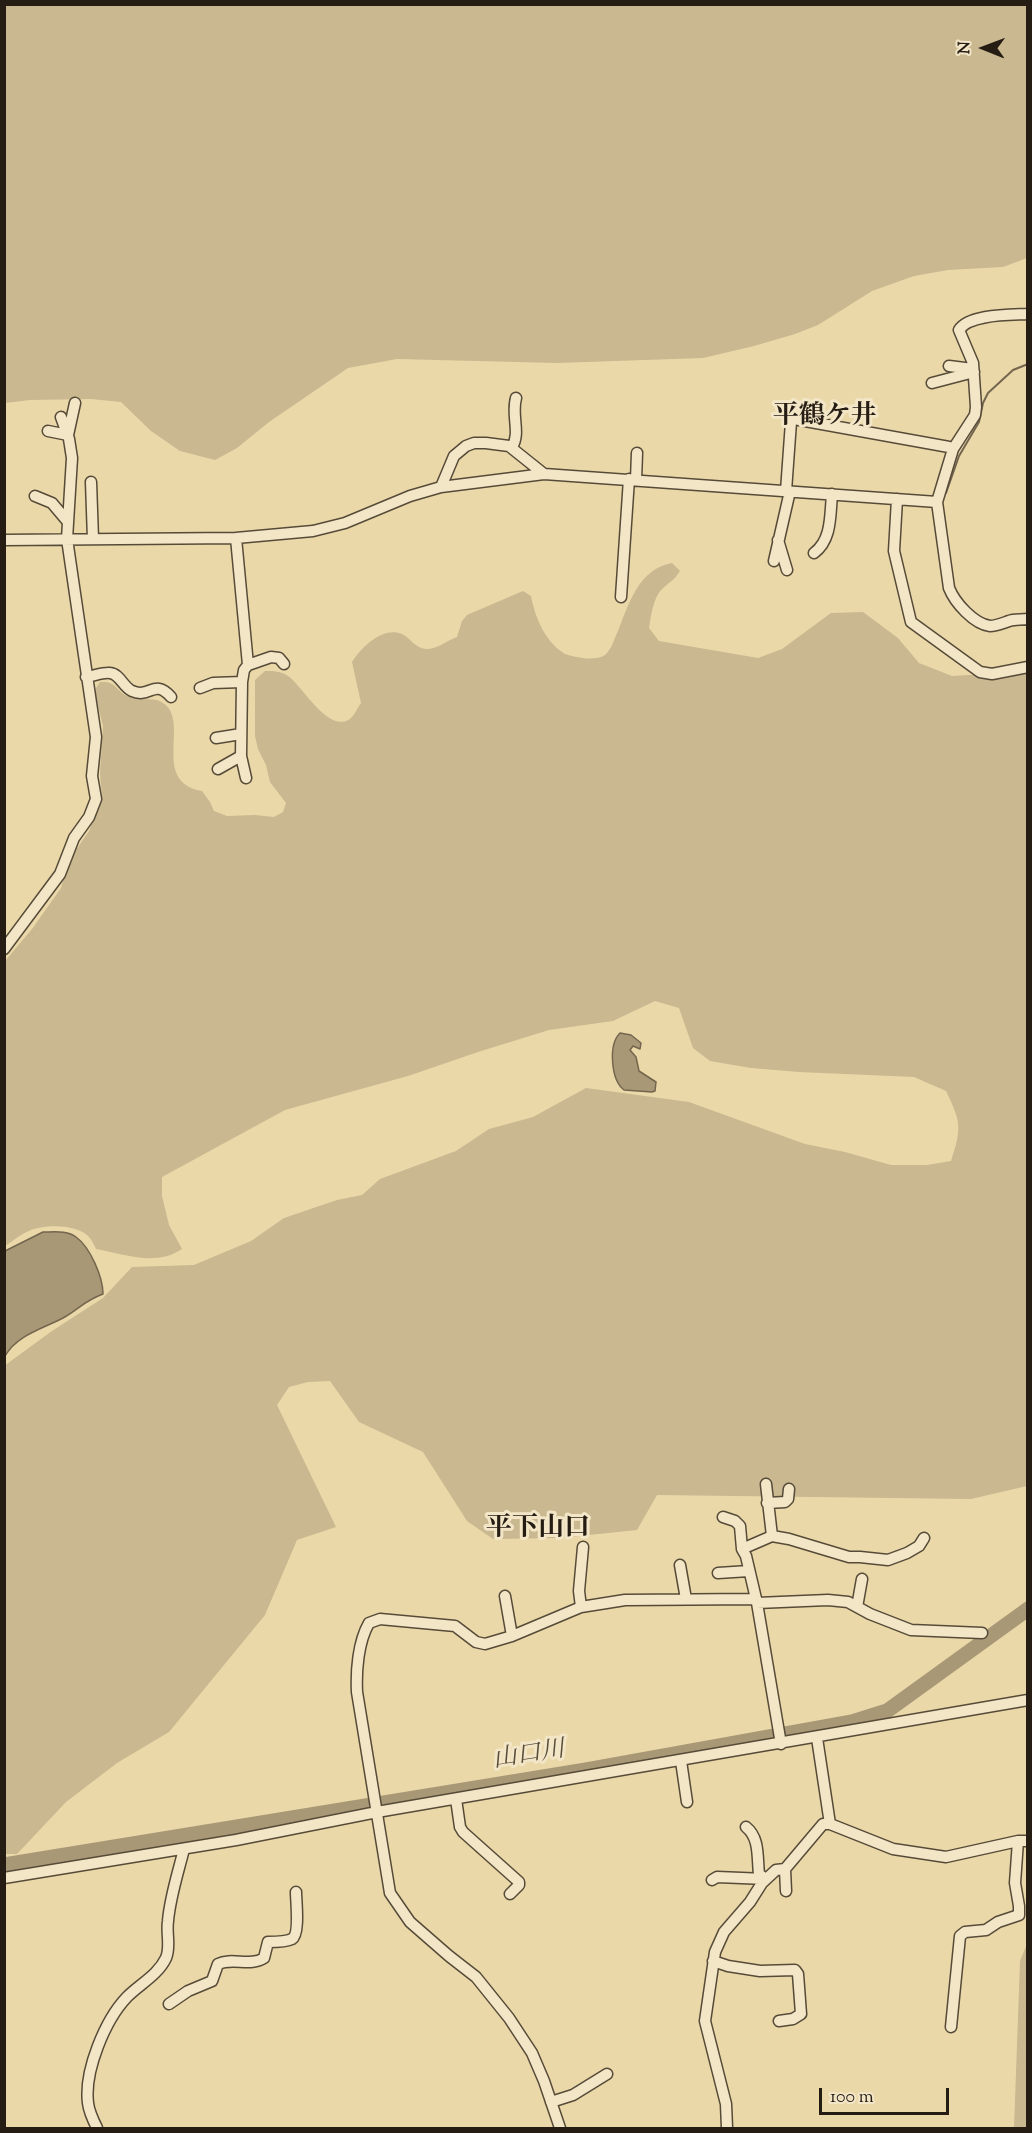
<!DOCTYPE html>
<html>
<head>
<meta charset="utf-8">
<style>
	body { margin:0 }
	#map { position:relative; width:1032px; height:2133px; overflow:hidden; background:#ebd8a9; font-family:"Sorts Mill Goudy",serif }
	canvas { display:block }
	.frame { position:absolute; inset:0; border:6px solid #251c13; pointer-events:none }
	.north { position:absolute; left:954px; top:18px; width:60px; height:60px; -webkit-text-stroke:4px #f2e6c7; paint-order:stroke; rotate:271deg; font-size:16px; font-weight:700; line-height:24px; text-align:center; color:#251c13 }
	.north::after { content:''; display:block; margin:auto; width:21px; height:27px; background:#251c13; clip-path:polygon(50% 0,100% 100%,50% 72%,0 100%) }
	.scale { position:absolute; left:819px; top:2088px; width:130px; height:27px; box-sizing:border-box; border:3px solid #251c13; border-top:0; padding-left:8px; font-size:18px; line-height:21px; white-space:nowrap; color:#251c13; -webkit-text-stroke:4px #f2e6c7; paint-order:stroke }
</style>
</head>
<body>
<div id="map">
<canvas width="1032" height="2133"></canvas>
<div class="frame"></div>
<div class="north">N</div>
<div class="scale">100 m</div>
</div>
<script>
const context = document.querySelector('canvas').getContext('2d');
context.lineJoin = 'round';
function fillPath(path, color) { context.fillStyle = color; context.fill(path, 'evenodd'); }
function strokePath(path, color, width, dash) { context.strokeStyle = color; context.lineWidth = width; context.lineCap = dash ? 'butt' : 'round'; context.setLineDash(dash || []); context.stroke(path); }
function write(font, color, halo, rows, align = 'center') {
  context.font = font + ' "Sorts Mill Goudy","Noto Serif JP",serif'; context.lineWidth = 6; context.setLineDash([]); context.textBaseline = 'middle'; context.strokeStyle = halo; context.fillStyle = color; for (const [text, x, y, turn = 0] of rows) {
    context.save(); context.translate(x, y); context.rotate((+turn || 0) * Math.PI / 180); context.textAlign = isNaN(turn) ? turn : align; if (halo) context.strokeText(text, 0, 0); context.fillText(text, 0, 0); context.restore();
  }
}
const green = new Path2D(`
	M4 5H1027V258L1003 267 948 270 914 276 872 291 818 325 795 334 754 346 703 358 557 363 397 359 348 368 269 422 237 448 215 460 180 451 151 431 121 402 91 399 30 400 5 403Z
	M672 563 680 571C674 581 669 582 662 589 653 598 651 616 649 628L659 641 758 658 782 649 831 613 863 612 898 638 919 663 952 676 987 674 1027 664V1486L971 1499 657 1495 637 1530 560 1538 493 1539 467 1521 423 1452 359 1422 330 1381 308 1382 289 1387 277 1405 336 1527 297 1540 265 1615 169 1732 117 1763 66 1802 17 1854H5L4 1366 52 1331 103 1298 132 1267 194 1265 251 1241 284 1218 337 1200 362 1195 380 1179 456 1151 489 1129 533 1117 586 1088 689 1102 805 1144 845 1152 891 1165H927L951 1161C962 1128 961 1122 946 1091L914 1077 799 1072 751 1068 710 1061 693 1048 679 1008 655 1001 613 1021 549 1030 478 1052 408 1076 285 1110 162 1177V1196L169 1225 182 1249C156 1267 124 1254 96 1249 94 1245 92 1240 89 1237 77 1224 44 1224 29 1231 21 1234 13 1241 5 1246V961L32 929 61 888 66 871 76 850 89 831 102 798 100 773 103 726 94 691 100 682C117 681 115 690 127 696 138 702 154 696 163 703 191 721 150 782 202 791L210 802 214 811 227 816 255 815 274 817 283 812 286 803 270 782 266 765 258 749 255 736V680L265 671C274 671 280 671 288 676 302 685 328 734 350 719 354 716 358 707 361 703L352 662C361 648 382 626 402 634 411 638 414 648 426 649 438 649 446 641 457 637L462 621 467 615 523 591 531 596C535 617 545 642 565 654 570 656 577 657 583 658 589 659 599 659 605 655 612 649 614 639 618 631 629 603 639 569 672 563Z
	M1027 1944V2128H1014L1020 1961Z`);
const water = new Path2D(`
	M620 1033 631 1035 641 1043 640 1049 633 1046 630 1050 636 1057 639 1071 656 1082 655 1091 652 1092 624 1090C611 1080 608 1045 620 1033Z
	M43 1232C53 1232 68 1230 76 1237 90 1247 103 1277 103 1294 84 1301 79 1309 63 1318 42 1329 17 1335 5 1356V1251Z`);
const stream = new Path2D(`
	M946 493 959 456 979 422 983 403 988 393 1013 370 1028 364`);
const river = new Path2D(`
	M4 1865 586 1770 852 1722 887 1711 1028 1609`);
const minor = new Path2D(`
	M949 366 973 369
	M932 383 974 372
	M784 407 788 419 791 422
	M48 431 68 435 75 403
	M512 447C521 433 511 415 516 398
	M636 480 637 453
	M91 482 93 539
	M441 487 454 456 466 446 474 443H486L509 446 544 474
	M786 491 791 422 794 419 949 447 953 449
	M35 496 52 503 68 522
	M897 499 894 551 911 622 980 672 992 674 1028 667
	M937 502 949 588C955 603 974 624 990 626 996 626 1003 623 1009 621 1014 619 1021 620 1028 619
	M236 538 248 665
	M4 540 236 538 313 531 345 523 410 496 441 487 544 474 937 502 953 449 975 415 976 407 973 363 959 330C969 314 1010 315 1028 314
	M778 540 787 570
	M814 553C832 540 830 515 832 494
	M774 561 790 491
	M621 597 629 479
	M86 677C94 676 103 672 110 673 120 674 123 687 132 691 150 699 154 678 171 697
	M200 688 213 683 242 682
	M216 738 241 734
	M218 769 241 756
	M246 778 241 756 242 682 244 670 248 665 271 657 279 658 284 664
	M4 949 60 874 74 838 89 817 96 799 92 776 96 737 67 539 72 458 69 439 61 417
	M766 1484 772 1536
	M767 1503 785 1502 788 1499 789 1489
	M723 1517 735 1521 740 1526 742 1549 746 1556 757 1603 781 1744
	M742 1549 772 1536 789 1539 849 1557H860L888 1560 907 1553 919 1546 924 1538
	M680 1565 686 1599
	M718 1573 749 1571
	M505 1596 512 1636
	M757 1603 828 1600 848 1602 870 1614 911 1630 982 1633
	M581 1607 579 1591 583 1547
	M857 1607 862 1579
	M817 1738 830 1824
	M681 1761 687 1802
	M456 1799 460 1827 463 1832 519 1882V1885L510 1894
	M785 1869 786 1891
	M4 1878 236 1840 377 1812 1028 1700
	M712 1880 717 1877 766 1879 759 1874C757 1858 760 1838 746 1827
	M713 1961 728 1966 760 1971 795 1970 798 1974 801 2014 793 2019 779 2021
	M169 2004 188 1991 212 1981 218 1964C232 1957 251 1967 264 1958L268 1942C275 1942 286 1942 292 1939 300 1934 296 1901 296 1892
	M951 2027 960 1936 965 1932 986 1930 998 1922 1019 1915V1906L1015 1883 1018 1841
	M551 2102 573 2095 607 2074
	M97 2128C93 2120 89 2112 88 2103 84 2071 105 2020 127 1997 140 1984 158 1975 166 1958 171 1946 166 1934 168 1921 170 1897 178 1873 184 1849
	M560 2128 544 2081 532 2053 509 2018 476 1977 449 1956 410 1922 390 1893 357 1692C356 1671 358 1642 369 1623L380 1619 455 1626 476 1642 485 1644 512 1636 581 1607 625 1600 755 1599
	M727 2128 726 2104 705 2021 715 1952 724 1932 750 1902 762 1883 776 1870 785 1869 823 1824H830L893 1849 946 1857 1018 1841H1028`);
const waterNames = [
	["山口川",529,1757,-9]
];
const quarterNames = [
	["平鶴ケ井",825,419],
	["平下山口",538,1531]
];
fillPath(green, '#c9b890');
fillPath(water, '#a89876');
strokePath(water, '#74664e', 1.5);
strokePath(stream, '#74664e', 2);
strokePath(river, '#a89876', 15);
strokePath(minor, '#564b38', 13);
strokePath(minor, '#f2e6c7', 10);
write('italic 24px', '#594e3b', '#f2e6c7', waterNames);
write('bold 26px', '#251c13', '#f2e6c7', quarterNames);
</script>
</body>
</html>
